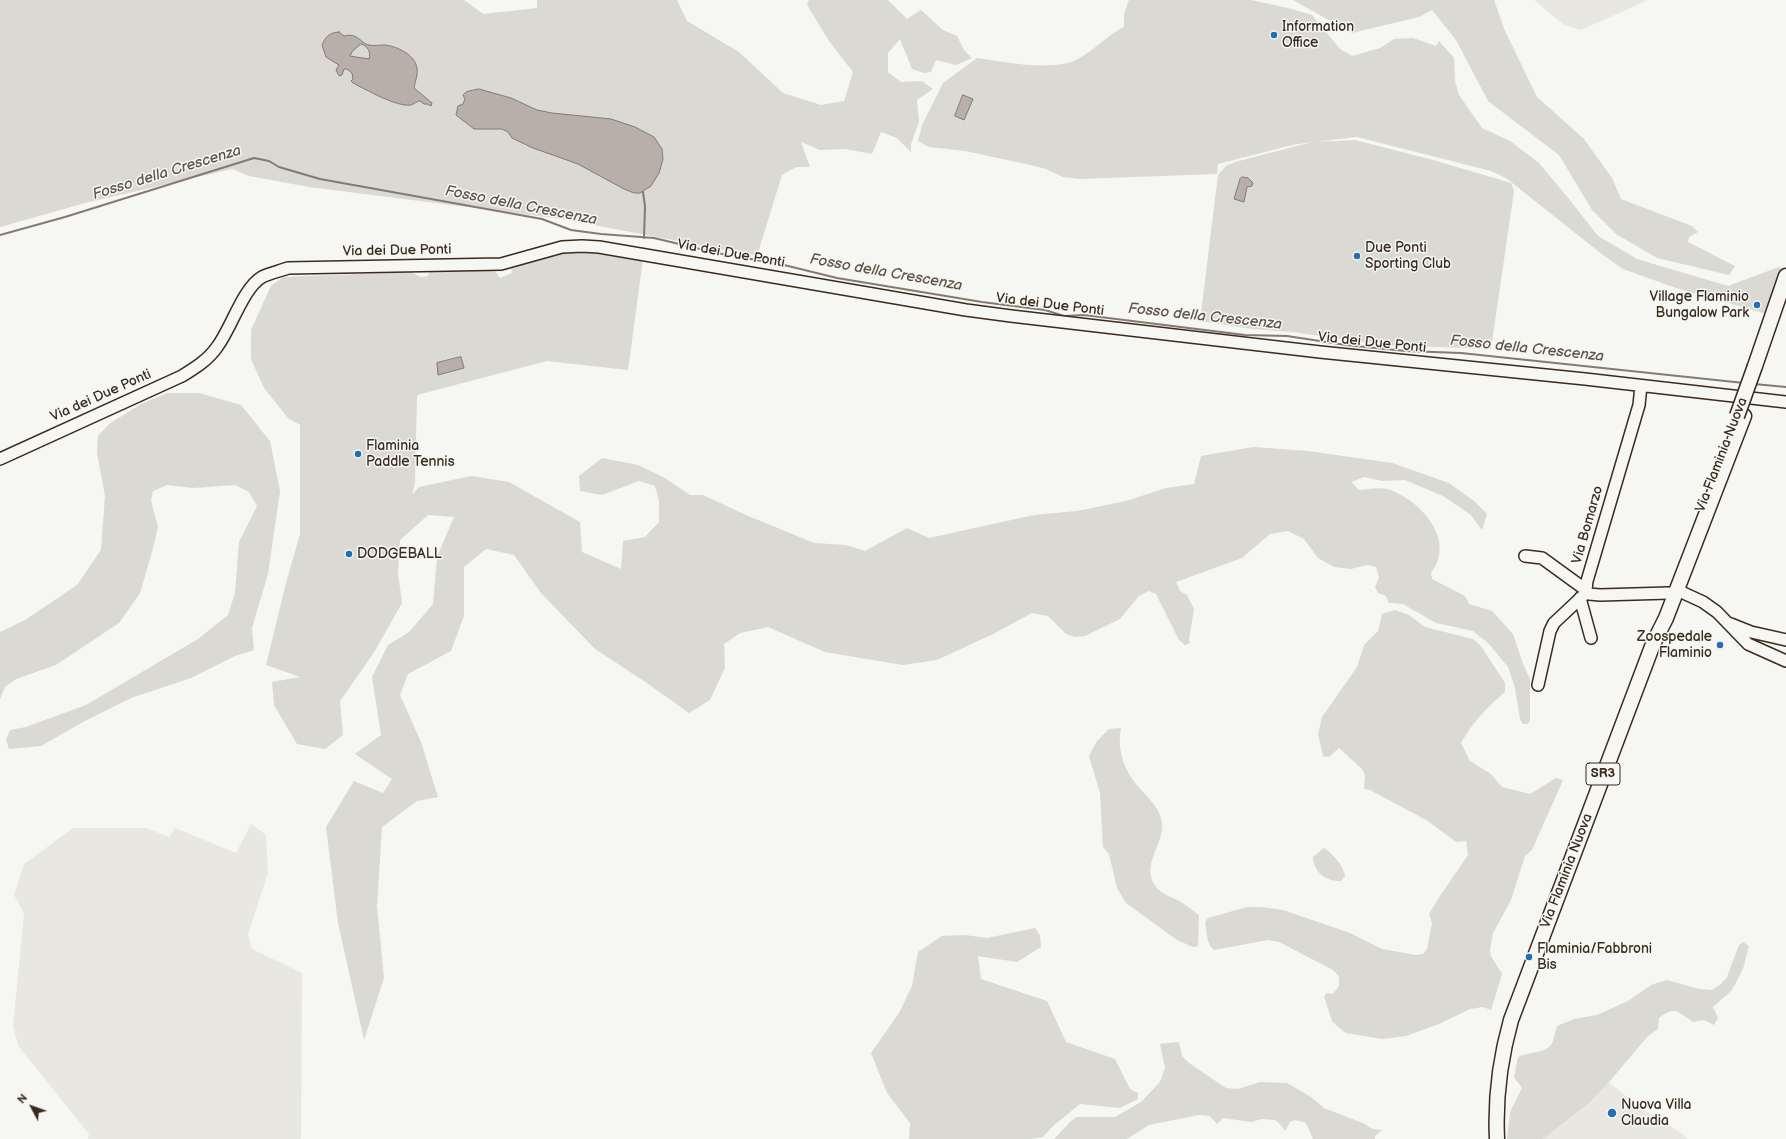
<!DOCTYPE html>
<html>
<head>
<meta charset="utf-8">
<style>
	body { margin:0 }
	#map { position:relative; width:1786px; height:1139px; overflow:hidden; background:#f6f6f2; font-family:"Balsamiq Sans",sans-serif }
	canvas { display:block }
	.north { position:absolute; left:12px; top:1087px; width:40px; height:40px; -webkit-text-stroke:3px #f6f6f2; paint-order:stroke; rotate:311deg; font-size:11px; font-weight:700; line-height:16px; text-align:center; color:#3b2a1e }
	.north::after { content:''; display:block; margin:auto; width:14px; height:18px; background:#3b2a1e; clip-path:polygon(50% 0,100% 100%,50% 72%,0 100%) }
</style>
</head>
<body>
<div id="map">
<canvas width="1786" height="1139"></canvas>
<div class="north">N</div>
</div>
<script>
const context = document.querySelector('canvas').getContext('2d');
context.lineJoin = 'round';
function fillPath(path, color) { context.fillStyle = color; context.fill(path, 'evenodd'); }
function strokePath(path, color, width, dash) { context.strokeStyle = color; context.lineWidth = width; context.lineCap = dash ? 'butt' : 'round'; context.setLineDash(dash || []); context.stroke(path); }
function write(font, color, halo, rows, align = 'center') {
  context.font = font + ' "Balsamiq Sans",sans-serif'; context.lineWidth = 3; context.setLineDash([]); context.textBaseline = 'middle'; context.strokeStyle = halo; context.fillStyle = color; for (const [text, x, y, turn = 0] of rows) {
    context.save(); context.translate(x, y); context.rotate((+turn || 0) * Math.PI / 180); context.textAlign = isNaN(turn) ? turn : align; if (halo) context.strokeText(text, 0, 0); context.fillText(text, 0, 0); context.restore();
  }
}
const built = new Path2D(`
	M1534 0H1648L1581 30 1564 25Z
	M251 824 266 835 268 873 248 934 252 949 302 973 301 1139H88L89 1134 19 1047 13 1027 24 913 14 895 24 864 73 828H146L169 837 175 828 236 853Z
	M1609 1082 1639 1107 1680 1132 1688 1139H1543L1589 1103Z`);
const green = new Path2D(`
	M0 0H464L483 14 537 8V0H677L687 21 739 52 783 93 821 105 844 101 853 72 829 41 807 5 809 0H888L907 19 921 10 943 30 957 36 964 50 972 58 956 65 936 60 931 72 924 73 912 69 900 39 888 53V72L901 82 922 81 933 89 917 100 919 122 911 144V152L897 138 881 132 872 154 845 149 820 150 801 142 810 167H796L782 175 757 256 562 219 309 187 249 176 232 169 85 203 0 227Z
	M1129 0H1251L1288 8 1312 15 1340 49 1352 56 1380 48 1394 39 1413 38 1436 46 1439 41 1454 58 1455 81 1459 95 1482 128 1510 141 1539 163 1569 199 1598 236 1637 259 1728 286 1779 267 1781 268 1767 314 1676 288 1623 269 1603 255 1506 178 1491 171 1357 137 1314 142 1355 140 1433 160 1511 183 1514 191 1491 349 1383 345 1292 332 1252 329 1200 321 1218 175 1226 166 1235 162 1312 142 1292 145 1218 164 1217 174 1078 179 1063 177 1046 169 1031 165 965 151 929 147 918 141 922 125 943 83 977 58C1005 62 1053 72 1078 59 1095 50 1107 35 1124 27V14Z
	M1293 0H1494L1505 31 1537 97 1584 139 1612 178 1621 199 1692 226 1698 232 1689 237 1688 242 1735 266 1729 275 1657 258 1616 234 1592 210 1559 155 1488 101 1456 40 1432 10 1419 17 1352 33Z
	M582 250 643 259 628 370 547 361 417 395 415 483 412 495 419 487 471 476 509 482 580 522 582 552 621 569 623 541 645 537 659 522V501L655 486 639 481 602 495 580 491 579 476 602 458 638 465 665 478 690 495H703L746 515 814 543 846 545 865 551 907 528 929 538 1034 515 1077 511 1126 501 1166 488 1194 484 1201 456 1253 447 1308 451 1392 463 1449 483 1474 501 1487 514 1482 530 1471 515 1443 496 1405 480 1383 481 1364 477 1351 482 1359 490C1367 490 1379 487 1387 489 1420 499 1457 540 1431 573L1432 579 1465 596 1469 604 1492 611 1513 634 1523 664 1530 679V721L1527 724H1523L1520 719 1515 688 1508 667 1489 644 1473 631 1436 623 1403 604 1389 603 1386 596 1378 593 1375 587 1379 577 1376 567 1367 565 1351 569 1334 567 1318 558 1304 539 1288 531 1270 534 1242 558 1176 582 1180 591 1187 595 1194 609 1189 639 1190 643 1185 645 1179 640 1156 594 1149 591 1139 596 1120 619 1085 636 1075 637 1066 634 1048 616 1032 613 993 634 937 660 903 665 825 652 768 627 740 633 724 644 725 668 710 700 689 713 644 681 595 649 541 593 514 555 486 549 464 567V616L451 651 408 674 400 695 421 742 438 797 417 801 382 827 377 906 384 978 364 1040 338 923 326 827 354 781 383 793 392 779 355 754 381 735 372 677 388 645 409 632 433 604 437 557 454 517 428 515 400 540 398 573 402 603 373 654 340 701 343 735 325 749 297 744 274 705 272 682 300 677 266 665 286 583 300 534V425L288 418 264 388 251 359V330L271 286 283 277 411 272 421 277 428 276 431 269 492 267 500 278 512 273 511 268 565 251Z
	M167 393H199L241 405 270 441 280 491 268 574 252 628 254 650 235 656 191 678 131 698 83 722 41 746 9 749 6 740 10 730 26 727 86 705 198 639 228 615 235 593 239 542 257 506 249 492 235 485 193 488 167 485 153 491 151 501 158 527 152 552 140 593 119 623 56 665 16 679 5 687 0 699V632L25 620 77 585 101 550 105 496 97 453 98 436 109 424 141 404Z
	M1395 610 1409 615 1425 627 1473 639 1481 646 1505 683V692C1487 707 1472 723 1461 743L1470 761 1491 774 1502 787 1530 794 1556 778 1563 780 1532 850 1525 856 1511 900 1493 933 1490 950 1491 956 1502 974 1491 1010 1483 1007 1470 1009 1439 1024 1406 1036 1382 1039 1346 1033 1337 1026 1332 1021 1324 996 1327 993 1333 994 1339 986V976L1333 970 1279 942 1268 940 1214 950C1206 944 1207 931 1205 922L1208 918 1247 907H1262L1283 910 1350 933 1382 949 1416 955 1423 954 1427 949 1432 923 1429 914 1438 899 1468 855 1466 841 1456 842 1428 821 1370 790 1364 789 1365 775 1362 769 1339 748 1329 757 1323 756 1318 734 1322 717 1357 667 1364 645 1378 631 1382 614Z
	M1121 728C1117 748 1123 769 1137 785 1146 796 1160 807 1162 823 1164 845 1140 865 1156 887 1162 894 1169 896 1177 900 1185 904 1192 910 1199 915L1198 946 1193 947 1177 940 1126 903 1117 888 1109 854 1103 847 1100 793 1089 756 1097 741 1109 729Z
	M1324 848C1332 853 1344 866 1345 876L1341 881C1327 882 1313 872 1313 857Z
	M1035 928 1040 935 1041 947 1017 962 978 956 981 979 1047 1001 1066 1042 1115 1059 1130 1089 1138 1093V1099L1120 1108 1080 1104 1053 1126 1043 1137 1031 1139H909L910 1123 887 1093 871 1053 899 1013 912 986 918 952 942 936 965 935 987 938Z
	M1743 942 1749 946 1743 969 1732 990 1713 1007 1718 1018 1714 1025 1704 1020 1693 1022C1678 1012 1675 1005 1659 1018L1658 1029 1648 1036 1609 1082 1589 1103 1543 1139H1507L1510 1112 1522 1088 1514 1077C1516 1072 1516 1063 1518 1058 1522 1052 1543 1054 1550 1046 1554 1042 1555 1032 1557 1026L1574 1019 1597 1015 1628 1001 1651 985 1667 980 1699 989 1712 990 1721 984 1727 977 1739 945Z
	M1179 1042 1182 1056 1189 1063 1226 1088 1238 1089 1260 1082 1287 1083 1311 1097 1324 1108 1365 1124 1372 1129 1382 1130 1375 1136V1139H1313L1306 1123 1295 1120 1290 1122 1285 1131 1280 1124 1275 1120 1262 1119 1251 1122 1223 1118 1217 1124 1210 1116 1199 1115 1149 1125 1127 1139H1054L1071 1121 1077 1117H1115L1141 1102 1160 1082 1165 1068 1160 1044Z`);
const water = new Path2D(`
	M339 32 344 36C358 32 361 44 369 45 374 46 379 45 384 45 397 46 416 55 417 69 418 75 415 82 414 88L432 103 431 106 427 104H424L420 101C417 101 414 104 411 105 396 107 367 90 353 83L351 81 353 79 352 73 347 69H344L342 75 339 76 336 70 339 65 326 57 322 45C326 36 329 33 339 32ZM361 44C368 46 371 52 369 59L350 56 352 52Z
	M479 89 511 98 537 110 552 113 611 119 635 127 654 137 662 149 663 159 659 173 651 186 640 193H634L624 189 578 164 533 148 512 138 508 132 502 129H474L456 115 458 106 463 104 465 99 463 95 466 92Z
	M963 95 973 99 964 120 955 116Z
	M1242 177 1248 178 1253 183 1252 186 1247 187 1244 202 1234 199 1240 179Z
	M461 357 464 368 438 375 437 363Z`);
const stream = new Path2D(`
	M643 192 645 206 644 238
	M0 235 65 217 254 158 269 161 279 167 320 179 542 219 571 230 601 234 654 238 717 253 784 265 837 278 982 302 1045 310 1064 316 1084 315 1245 335 1287 336 1346 345 1406 351 1461 353 1744 383
	M1754 384 1786 387`);
const minor = new Path2D(`
	M1641 386 1639 405 1587 581 1586 590 1589 594 1600 595 1669 593
	M0 459 182 376C195 368 208 360 217 347 231 329 243 288 262 277 270 273 280 271 288 268L501 264 562 247 582 246 599 247 966 310 1011 316 1320 352 1585 379 1786 402
	M1525 556 1542 558 1586 590
	M1677 590 1703 602 1717 612 1748 644 1786 661
	M1580 598 1591 638
	M1731 624 1751 632 1786 640
	M1538 685 1550 631 1554 623 1587 592`);
const major = new Path2D(`
	M1755 366 1786 276
	M1497 1139C1495 1098 1500 1059 1511 1020L1653 644 1666 618 1744 416`);
const majorBridge = new Path2D(`
	M1737 416 1755 366`);
const markers = [
	[1274,35,4,"#1f6fb2"],
	[1357,256,4,"#1f6fb2"],
	[1757,305,4,"#1f6fb2"],
	[358,454,4,"#1f6fb2"],
	[349,554,4,"#1f6fb2"],
	[1720,645,4,"#1f6fb2"],
	[1529,957,4,"#1f6fb2"],
	[1612,1113,5,"#1f6fb2"]
];
const shields = [
	[1603,774,34]
];
const shieldNames = [
	["SR3",1603,774]
];
const poiNames = [
	["Information",1282,27],
	["Office",1282,43],
	["Due Ponti",1365,248],
	["Sporting Club",1365,264],
	["Village Flaminio",1749,297,"right"],
	["Bungalow Park",1749,313,"right"],
	["Flaminia",366,446],
	["Paddle Tennis",366,462],
	["DODGEBALL",357,554],
	["Zoospedale",1712,637,"right"],
	["Flaminio",1712,653,"right"],
	["Flaminia/Fabbroni",1537,949],
	["Bis",1537,965],
	["Nuova Villa",1621,1105],
	["Claudia",1621,1121]
];
const streetNames = [
	["Via dei Due Ponti",397,251,-1],
	["Via dei Due Ponti",731,254,10],
	["Via dei Due Ponti",1050,305,7],
	["Via dei Due Ponti",1372,343,6],
	["Via dei Due Ponti",101,396,-24],
	["Via Flaminia Nuova",1722,455,-69],
	["Via Bomarzo",1588,525,-74],
	["Via Flaminia Nuova",1567,871,-69]
];
const waterNames = [
	["Fosso della Crescenza",167,173,-17],
	["Fosso della Crescenza",521,206,11],
	["Fosso della Crescenza",886,273,10],
	["Fosso della Crescenza",1205,317,6],
	["Fosso della Crescenza",1527,349,6]
];
fillPath(built, '#e8e7e2');
fillPath(green, '#dad9d3');
fillPath(water, '#b6b0a9');
strokePath(water, '#857a71', 1);
strokePath(stream, '#857a71', 2);
strokePath(minor, '#3b2a1e', 14);
strokePath(major, '#3b2a1e', 17);
strokePath(minor, '#f6f6f2', 11);
strokePath(major, '#f6f6f2', 14);
strokePath(majorBridge, '#3b2a1e', 17, []);
strokePath(majorBridge, '#f6f6f2', 14);
for (const [x, y, r, color] of markers) { const dot = new Path2D(); dot.arc(x, y, r, 0, 2 * Math.PI); context.fillStyle = color; context.fill(dot); strokePath(dot, '#f6f6f2', 1.5); }
for (const [x, y, w] of shields) { const box = new Path2D(); box.roundRect(x - w / 2, y - 11, w, 22, 3); context.fillStyle = '#f6f6f2'; context.fill(box); strokePath(box, '#3b2a1e', 1); }
write('bold 13px', '#3b2a1e', null, shieldNames);
write('14px', '#3b2a1e', '#f6f6f2', poiNames, 'left');
write('14px', '#3b2a1e', '#f6f6f2', streetNames);
write('italic 15px', '#605248', '#f6f6f2', waterNames);
</script>
</body>
</html>
